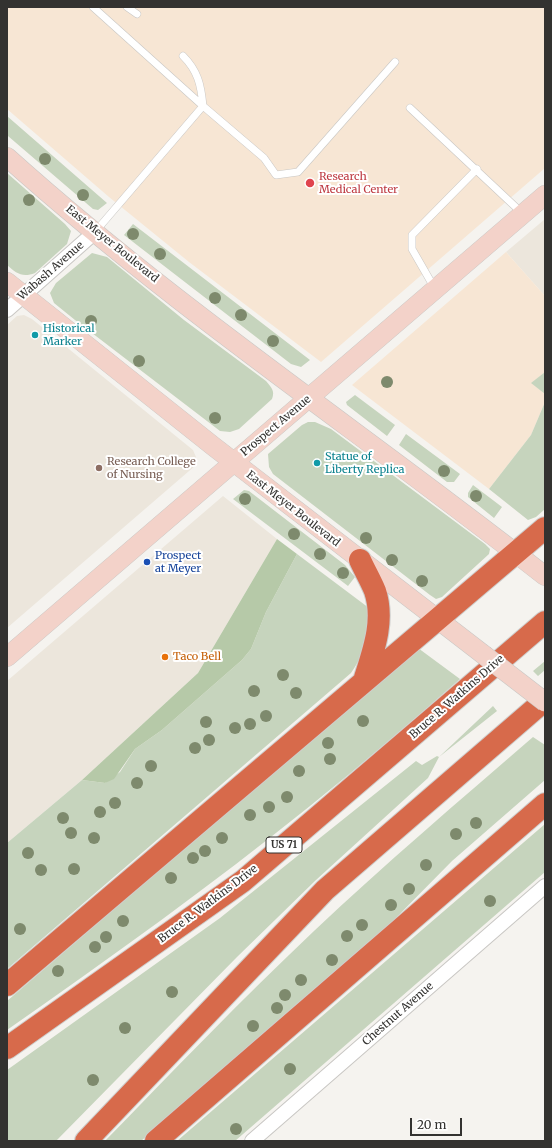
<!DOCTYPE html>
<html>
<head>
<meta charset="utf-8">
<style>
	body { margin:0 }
	#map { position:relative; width:552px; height:1148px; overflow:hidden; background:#f5f3ef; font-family:Merriweather,serif }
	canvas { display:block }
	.frame { position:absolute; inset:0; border:8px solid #333230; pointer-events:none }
	.scale { position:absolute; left:410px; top:1118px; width:52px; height:18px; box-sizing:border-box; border:2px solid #333230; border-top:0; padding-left:5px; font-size:12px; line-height:14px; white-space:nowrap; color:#333230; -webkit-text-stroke:3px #fff; paint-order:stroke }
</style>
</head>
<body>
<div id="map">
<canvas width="552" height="1148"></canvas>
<div class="frame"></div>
<div class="scale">20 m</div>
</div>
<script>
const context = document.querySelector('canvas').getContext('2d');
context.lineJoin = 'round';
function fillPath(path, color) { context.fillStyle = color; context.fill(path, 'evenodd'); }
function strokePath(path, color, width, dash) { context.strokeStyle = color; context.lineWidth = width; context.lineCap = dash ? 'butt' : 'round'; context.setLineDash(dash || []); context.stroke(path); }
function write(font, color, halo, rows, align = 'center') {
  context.font = font + ' Merriweather,serif'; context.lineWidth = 4; context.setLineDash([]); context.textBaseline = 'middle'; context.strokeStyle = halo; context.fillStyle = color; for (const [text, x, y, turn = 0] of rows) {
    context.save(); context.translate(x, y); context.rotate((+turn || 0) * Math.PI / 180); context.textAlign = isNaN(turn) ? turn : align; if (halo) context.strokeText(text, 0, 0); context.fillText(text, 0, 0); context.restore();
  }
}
const built = new Path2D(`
	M545 219V296L506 252Z
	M24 315 32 319 193 450 196 457V465L7 628V325L17 316Z
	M223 496 277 539 198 673 82 780 7 843V681Z`);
const medical = new Path2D(`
	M7 7H545V168L321 362 189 262 109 197 7 109Z
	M506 252 545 296V372L532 383 545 394V402L531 435 489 489 352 385Z`);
const green = new Path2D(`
	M7 116 107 203 98 210 93 209 8 136Z
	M7 173 65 224 71 231 67 244 35 273C22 278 16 273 7 265Z
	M133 224 310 360 301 367 291 364 124 235Z
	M92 253 107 257 184 320 266 381C272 388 275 391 272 399L239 429 230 432 220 431 75 320 54 303 50 293 56 283Z
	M545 372V394L531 383Z
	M355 395 395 425 387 436 347 405 346 402Z
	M545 402V509L536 517 528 520 489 489 531 435Z
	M308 422H315L331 429 485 544 490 549 489 554 442 597 436 599 430 595 273 474 269 467 268 454 302 425Z
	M406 434 460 474 454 482H447L399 445Z
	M473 485 502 507 494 518 468 497V493Z
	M244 490 249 491 345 565 355 577 348 586 233 499Z
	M297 554 369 608C374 629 363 656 351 673L7 969V843L82 780 105 783 120 772 135 749 162 730 242 660 251 649 266 612Z
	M418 648 460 679C411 722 361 765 310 806 212 885 110 958 7 1030V1001Z
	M545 661V670L538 676 533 671Z
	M493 706 497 711 439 757 428 778 316 880 237 957 56 1141H7V1070L220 918 416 761 422 765 437 756 439 757Z
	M533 737 545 745V780L452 861 381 933 141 1141H105C174 1070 242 999 314 931 385 864 459 801 533 737Z
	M545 824V872L235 1141H177Z`);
const forest = new Path2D(`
	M277 539 297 554 266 612 251 649 242 660 162 730 135 749 114 779 105 783 82 780 198 673Z`);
const lane = new Path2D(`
	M93 7 203 106 95 232
	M127 7 137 14
	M183 56C198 71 201 85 203 106L264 158 276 175 298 172 395 62
	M410 108 522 213
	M435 289 412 249V235L477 169`);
const street = new Path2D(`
	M7 310 95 232
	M252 1141 545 886`);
const secondary = new Path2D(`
	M7 157C176 309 367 436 545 576
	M7 282 213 446 484 655
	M7 657 545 195`);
const highway = new Path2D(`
	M360 560C365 571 371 581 375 591 385 621 373 652 364 681
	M7 985 545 528
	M7 1048 243 881 545 622
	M86 1141 325 890 545 700
	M156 1141 545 804`);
const secondaryBridge = new Path2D(`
	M484 655 545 702`);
const trees = [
	[45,159],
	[83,195],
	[29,200],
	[133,234],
	[160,254],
	[215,298],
	[241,315],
	[91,321],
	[273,341],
	[139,361],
	[387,382],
	[215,418],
	[444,471],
	[476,496],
	[245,499],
	[294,534],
	[366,538],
	[320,554],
	[392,560],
	[343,573],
	[422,581],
	[283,675],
	[254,691],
	[296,693],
	[266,716],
	[363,721],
	[206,722],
	[250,724],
	[235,728],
	[209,740],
	[328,743],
	[195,748],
	[330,759],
	[151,766],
	[299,771],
	[137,783],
	[287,797],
	[115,803],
	[269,807],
	[100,812],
	[250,815],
	[63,818],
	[476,823],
	[71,833],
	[456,834],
	[94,838],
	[222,838],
	[205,851],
	[28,853],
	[193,858],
	[426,865],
	[74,869],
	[41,870],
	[171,878],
	[409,889],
	[490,901],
	[391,905],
	[123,921],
	[362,925],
	[20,929],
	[347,936],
	[106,937],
	[95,947],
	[332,960],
	[58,971],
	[301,980],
	[172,992],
	[285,995],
	[277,1008],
	[253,1026],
	[125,1028],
	[290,1069],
	[93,1080],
	[236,1129]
];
const markers = [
	[310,183,5,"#e0444e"],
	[35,335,4,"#0f9aa8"],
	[317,463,4,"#0f9aa8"],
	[99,468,4,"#8d6e63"],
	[147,562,4,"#1a4fb4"],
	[165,657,4,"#e8710a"]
];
const shields = [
	[284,845,36]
];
const shieldNames = [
	["US 71",284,845]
];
const healthNames = [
	["Research",319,177],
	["Medical Center",319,190]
];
const streetNames = [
	["East Meyer Boulevard",112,244,39],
	["Wabash Avenue",51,271,-41],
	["Prospect Avenue",276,426,-40],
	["East Meyer Boulevard",293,509,38],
	["Bruce R. Watkins Drive",457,697,-41],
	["Bruce R. Watkins Drive",208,904,-37],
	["Chestnut Avenue",398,1014,-41]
];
const cultureNames = [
	["Historical",43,329],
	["Marker",43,342],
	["Statue of",325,457],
	["Liberty Replica",325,470]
];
const educationNames = [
	["Research College",107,462],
	["of Nursing",107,475]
];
const transitNames = [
	["Prospect",155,556],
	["at Meyer",155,569]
];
const foodNames = [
	["Taco Bell",173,657]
];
fillPath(built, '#ece6dc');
fillPath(medical, '#f7e6d4');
fillPath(green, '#c6d4bd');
fillPath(forest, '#b6c9a8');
strokePath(lane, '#c9c7c4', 8);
strokePath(street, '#c9c7c4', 16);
strokePath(secondary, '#c9c7c4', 20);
strokePath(highway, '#cececd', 24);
strokePath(lane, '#fff', 7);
strokePath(street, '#fff', 14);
strokePath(secondary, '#f3d2c9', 19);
strokePath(highway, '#d76a4b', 22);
strokePath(secondaryBridge, '#c9c7c4', 20, []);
strokePath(secondaryBridge, '#f3d2c9', 19);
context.fillStyle = '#7e8a6d';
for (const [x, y] of trees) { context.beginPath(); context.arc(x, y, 6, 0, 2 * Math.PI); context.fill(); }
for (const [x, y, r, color] of markers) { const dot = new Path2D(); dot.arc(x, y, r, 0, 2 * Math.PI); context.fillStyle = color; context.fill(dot); strokePath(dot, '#fff', 1.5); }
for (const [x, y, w] of shields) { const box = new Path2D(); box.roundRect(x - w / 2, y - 8, w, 16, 3); context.fillStyle = '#fff'; context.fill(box); strokePath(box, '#333230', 1); }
write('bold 10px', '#333230', null, shieldNames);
write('11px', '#be3a42', '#fff', healthNames, 'left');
write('11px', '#333230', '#fff', streetNames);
write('11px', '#0d838f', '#fff', cultureNames, 'left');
write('11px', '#785e54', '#fff', educationNames, 'left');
write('11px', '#164399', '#fff', transitNames, 'left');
write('11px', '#c56008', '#fff', foodNames, 'left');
</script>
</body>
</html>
